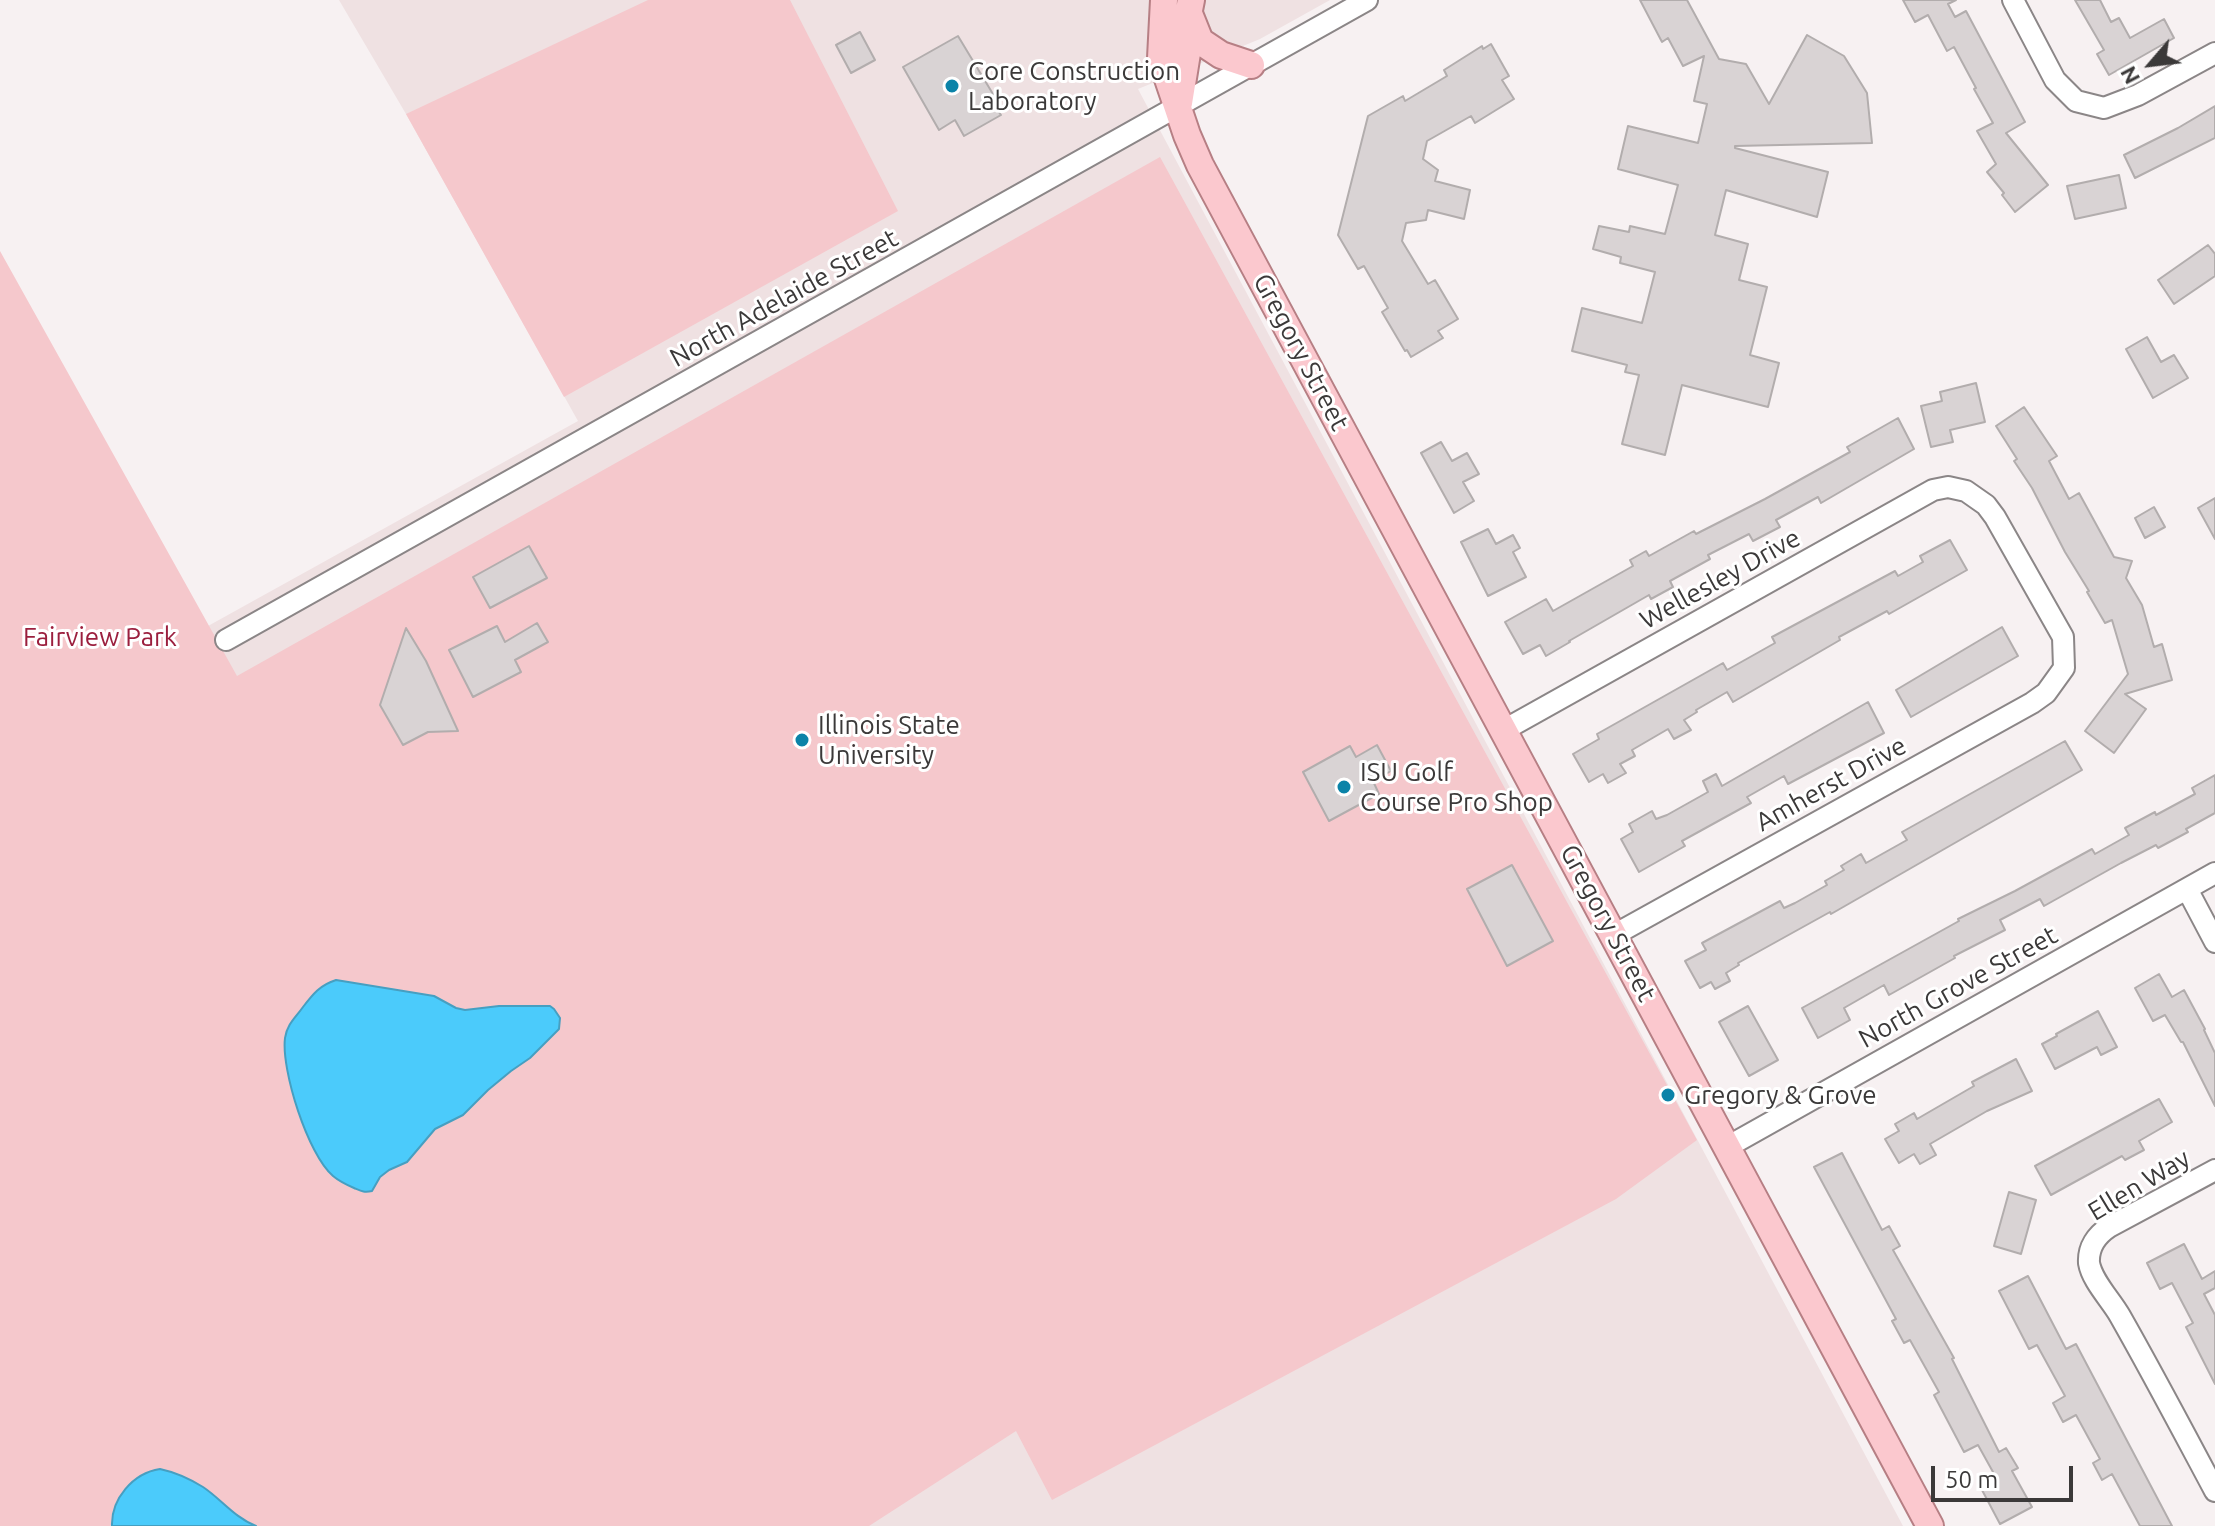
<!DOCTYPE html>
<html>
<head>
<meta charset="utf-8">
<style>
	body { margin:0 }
	#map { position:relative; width:2215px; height:1526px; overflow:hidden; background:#f7f1f2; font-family:Ubuntu,sans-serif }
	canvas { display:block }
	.north { position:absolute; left:2111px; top:24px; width:80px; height:80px; -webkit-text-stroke:6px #fff; paint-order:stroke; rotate:242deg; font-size:22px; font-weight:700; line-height:32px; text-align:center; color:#3b3939 }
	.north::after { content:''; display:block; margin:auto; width:28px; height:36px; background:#3b3939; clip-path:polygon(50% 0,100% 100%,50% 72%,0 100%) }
	.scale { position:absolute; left:1931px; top:1466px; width:142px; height:36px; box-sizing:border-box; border:4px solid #3b3939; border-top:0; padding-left:10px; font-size:24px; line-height:28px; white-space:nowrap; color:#3b3939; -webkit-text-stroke:6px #fff; paint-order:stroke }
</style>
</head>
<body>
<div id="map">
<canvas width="2215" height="1526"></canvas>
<div class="north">N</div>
<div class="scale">50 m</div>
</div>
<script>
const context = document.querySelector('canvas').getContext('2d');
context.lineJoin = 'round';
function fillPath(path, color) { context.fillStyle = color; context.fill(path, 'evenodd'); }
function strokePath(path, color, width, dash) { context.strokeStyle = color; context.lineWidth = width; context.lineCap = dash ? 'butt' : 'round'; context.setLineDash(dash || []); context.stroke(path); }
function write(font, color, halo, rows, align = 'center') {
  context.font = font + ' Ubuntu,sans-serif'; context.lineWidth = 6; context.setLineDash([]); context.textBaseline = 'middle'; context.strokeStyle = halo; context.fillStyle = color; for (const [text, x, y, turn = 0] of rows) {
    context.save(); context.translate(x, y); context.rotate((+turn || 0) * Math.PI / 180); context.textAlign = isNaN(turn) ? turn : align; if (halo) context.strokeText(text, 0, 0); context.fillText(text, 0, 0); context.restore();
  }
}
const built = new Path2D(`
	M339 0H1330L1260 39 1138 89 1903 1526H0L236 676 208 626 578 421 406 114Z`);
const green = new Path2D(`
	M648 0H790L898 211 564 397 406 114Z
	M1160 157 1697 1140 1616 1199 1052 1500 1016 1431 869 1526H0V251L237 676Z`);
const water = new Path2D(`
	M336 980 434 996 456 1008 465 1010 499 1006H550L554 1009 560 1018 559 1029 530 1058 511 1071 488 1090 463 1115 435 1129 407 1162 389 1170 380 1177 372 1191C364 1193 361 1191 354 1188 347 1185 339 1181 333 1176 308 1155 281 1070 285 1038 287 1024 296 1017 303 1007 313 994 320 985 336 980Z
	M160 1469C174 1472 190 1479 203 1487 221 1499 235 1518 256 1526H112C111 1499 133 1473 160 1469Z`);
const building = new Path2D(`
	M1640 0H1687L1719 59 1746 64 1769 104 1807 35 1844 56 1867 93 1872 143 1735 146V148L1828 172 1817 217 1726 190 1715 235 1748 244 1739 280 1767 287 1750 355 1779 363 1768 407 1682 385 1665 455 1622 444 1639 375 1625 372 1627 365 1572 351 1582 308 1642 323 1655 272 1620 263 1621 257 1593 249 1599 226 1629 232 1630 226 1665 234 1678 185 1618 169 1628 126 1698 143 1707 104 1694 101 1704 56 1683 66 1668 38 1662 42Z
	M1903 0H1956L1948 4 1955 17 1966 11 2025 122 2006 133 2048 185 2015 212 2002 195 2004 193 1987 172 1996 164 1977 131 1993 123 1974 89 1976 88 1954 47 1947 51 1928 15 1915 22Z
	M2075 0H2100L2111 22 2119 18 2130 38 2164 19 2174 38 2109 75 2097 54 2104 50Z
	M860 32 875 60 851 73 836 45Z
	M958 36 1002 109 998 111 1001 115 964 136 955 120 939 130 903 67Z
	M1491 44 1509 76 1502 80 1514 99 1475 123 1471 116 1427 141 1423 159 1438 170 1435 181 1470 190 1464 219 1428 210 1426 220 1406 223 1402 241 1428 284 1435 280 1458 319 1438 331 1443 338 1411 357 1407 350 1405 351 1382 312 1388 308 1364 266 1358 269 1338 235 1368 116 1403 96 1405 101 1447 76 1444 70 1482 46 1483 49Z
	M2215 106V138L2135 178 2124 155 2178 128Z
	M2119 175 2126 208 2075 219 2067 186Z
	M2208 245 2215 254V276L2174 304 2158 280Z
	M2147 337 2161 362 2174 355 2188 378 2153 398 2126 349Z
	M1976 383 1985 422 1950 430 1953 442 1931 447 1921 406 1942 401 1940 392Z
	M2024 407 2057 456 2049 461 2069 499 2079 493 2114 557 2132 561 2126 578 2142 605 2154 647 2162 644 2172 680 2125 694 2146 709 2114 753 2085 731 2128 674 2112 620 2105 623 2087 592 2089 591 2065 552 2032 488 2014 461 2017 459 1996 426Z
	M1898 418 1914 449 1821 503 1818 497 1776 520 1780 527 1753 541 1749 534 1708 555 1710 559 1670 581 1673 587 1651 599 1649 595 1569 641 1570 642 1546 656 1540 645 1523 654 1505 622 1546 599 1553 611 1633 566 1630 560 1646 551 1649 556 1694 531 1696 534 1765 499 1850 452 1847 447Z
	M1441 442 1452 461 1467 453 1479 474 1463 482 1474 501 1454 513 1421 453Z
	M2215 498V539L2198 508Z
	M2154 507 2165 527 2145 538 2135 518Z
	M1488 529 1496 544 1513 535 1520 548 1513 552 1526 577 1488 596 1461 542Z
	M1950 540 1967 570 1889 614 1887 611 1839 637 1840 640 1733 702 1727 692 1696 710 1697 712 1684 720 1691 730 1674 739 1668 729 1632 750 1635 756 1620 764 1626 773 1608 783 1603 774 1589 782 1573 754 1599 739 1597 734 1723 663 1727 670 1775 643 1772 637 1895 571 1898 576 1923 562 1920 556Z
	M529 546 547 578 490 608 473 577Z
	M537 623 548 642 515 660 521 672 473 697 449 650 497 626 505 642Z
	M2002 627 2018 656 1911 717 1896 690Z
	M406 628 426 661 458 731 428 732 403 745 380 705Z
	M1868 702 1884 733 1788 784 1784 776 1747 797 1751 803 1682 841 1685 846 1639 872 1621 839 1633 832 1629 824 1652 811 1656 819 1667 815 1708 792 1703 781 1716 774 1722 786Z
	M2065 741 2082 770 1831 914 1830 912 1738 963 1739 965 1726 973 1730 981 1715 989 1711 982 1700 988 1685 961 1706 950 1702 943 1780 901 1784 908 1795 903 1827 885 1825 881 1844 870 1841 866 1861 854 1866 863 1907 840 1902 832Z
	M1377 745 1391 771 1373 781 1379 794 1329 821 1303 772 1350 746 1356 757Z
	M2215 775V813L2186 829 2188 832 2158 848 2156 845 2121 863 2044 906 2040 899 2000 920 2005 930 1954 956 1955 958 1889 995 1884 985 1844 1008 1850 1020 1818 1038 1802 1008 1959 921 1958 919 2015 891 2092 849 2095 854 2129 835 2125 828 2155 812 2156 815 2195 794 2192 788Z
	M1512 865 1553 941 1507 966 1467 889Z
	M2159 974 2172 997 2184 990 2205 1029 2204 1030 2215 1053V1106L2183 1042H2181L2165 1015 2153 1021 2135 988Z
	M1748 1006 1778 1060 1749 1076 1719 1022Z
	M2098 1011 2117 1047 2101 1055 2097 1047 2055 1069 2042 1044 2057 1036 2056 1034Z
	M2016 1059 2032 1091 1987 1111 1930 1144 1936 1155 1920 1164 1914 1154 1899 1163 1885 1139 1899 1131 1895 1124 1914 1113 1917 1119 1974 1086 1972 1082Z
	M2159 1099 2172 1122 2139 1141 2144 1150 2125 1160 2122 1156 2051 1195 2035 1166Z
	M1842 1153 1882 1230 1889 1226 1900 1246 1893 1250 1954 1358 1952 1359 1999 1452 2006 1448 2018 1468 2012 1471 2032 1507 2000 1524 1982 1490 1998 1481 1978 1445 1964 1452 1934 1395 1939 1392 1910 1340 1904 1343 1892 1321 1896 1319 1814 1167Z
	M2009 1192 2036 1200 2021 1254 1994 1246Z
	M2184 1244 2202 1279 2215 1271V1288L2204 1294 2215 1315V1384L2186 1327 2193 1323 2172 1283 2160 1289 2147 1263Z
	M2028 1276 2066 1349 2076 1344 2172 1526H2140L2112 1474 2102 1480 2093 1463 2100 1459 2076 1415 2063 1422 2053 1403 2065 1396 2037 1345 2029 1349 1999 1291Z`);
const minor = new Path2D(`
	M2013 0 2055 80 2076 101 2104 108 2138 95 2215 53
	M226 640 1367 0
	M1504 730 1933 490 1948 487 1966 491 1986 505 1995 517 2063 637 2064 668 2046 693 2032 703 1614 935
	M2187 889 2215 942
	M1727 1147 2215 873
	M2215 1170 2109 1227C2097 1235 2088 1247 2089 1263 2092 1281 2111 1300 2120 1316 2153 1374 2184 1433 2215 1491`);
const major = new Path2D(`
	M1164 0 1161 58 1187 135 1200 165 1930 1526
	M1190 16 1200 41 1221 55 1251 65
	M1179 103 1187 53 1188 15 1191 0`);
const markers = [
	[952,86,8,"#0b83a8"],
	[802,740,8,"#0b83a8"],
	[1344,787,8,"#0b83a8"],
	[1668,1095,8,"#0b83a8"]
];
const poiNames = [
	["Core Construction",968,71],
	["Laboratory",968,101],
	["Illinois State",818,725],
	["University",818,755],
	["ISU Golf",1360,772],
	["Course Pro Shop",1360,802],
	["Gregory & Grove",1684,1095]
];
const streetNames = [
	["North Adelaide Street",784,298,-29],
	["Gregory Street",1301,352,62],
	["Wellesley Drive",1720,579,-29],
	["Amherst Drive",1831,784,-29],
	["Gregory Street",1608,923,62],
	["North Grove Street",1958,987,-29],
	["Ellen Way",2139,1185,-31]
];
const parkNames = [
	["Fairview Park",100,637]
];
fillPath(built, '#efe1e2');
fillPath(green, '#f5c8cc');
fillPath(water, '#4bcbfb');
strokePath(water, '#469fc1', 2);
fillPath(building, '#d9d3d4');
strokePath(building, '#b2adad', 2);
strokePath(minor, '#8b8687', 24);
strokePath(major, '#b67f84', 30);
strokePath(minor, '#fff', 20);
strokePath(major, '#fbc8ce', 26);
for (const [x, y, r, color] of markers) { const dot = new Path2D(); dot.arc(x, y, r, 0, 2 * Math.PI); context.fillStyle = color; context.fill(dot); strokePath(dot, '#fff', 3); }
write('26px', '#3b3939', '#fff', poiNames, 'left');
write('26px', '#3b3939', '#fff', streetNames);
write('26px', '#9b1f3e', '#fff', parkNames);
</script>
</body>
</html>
